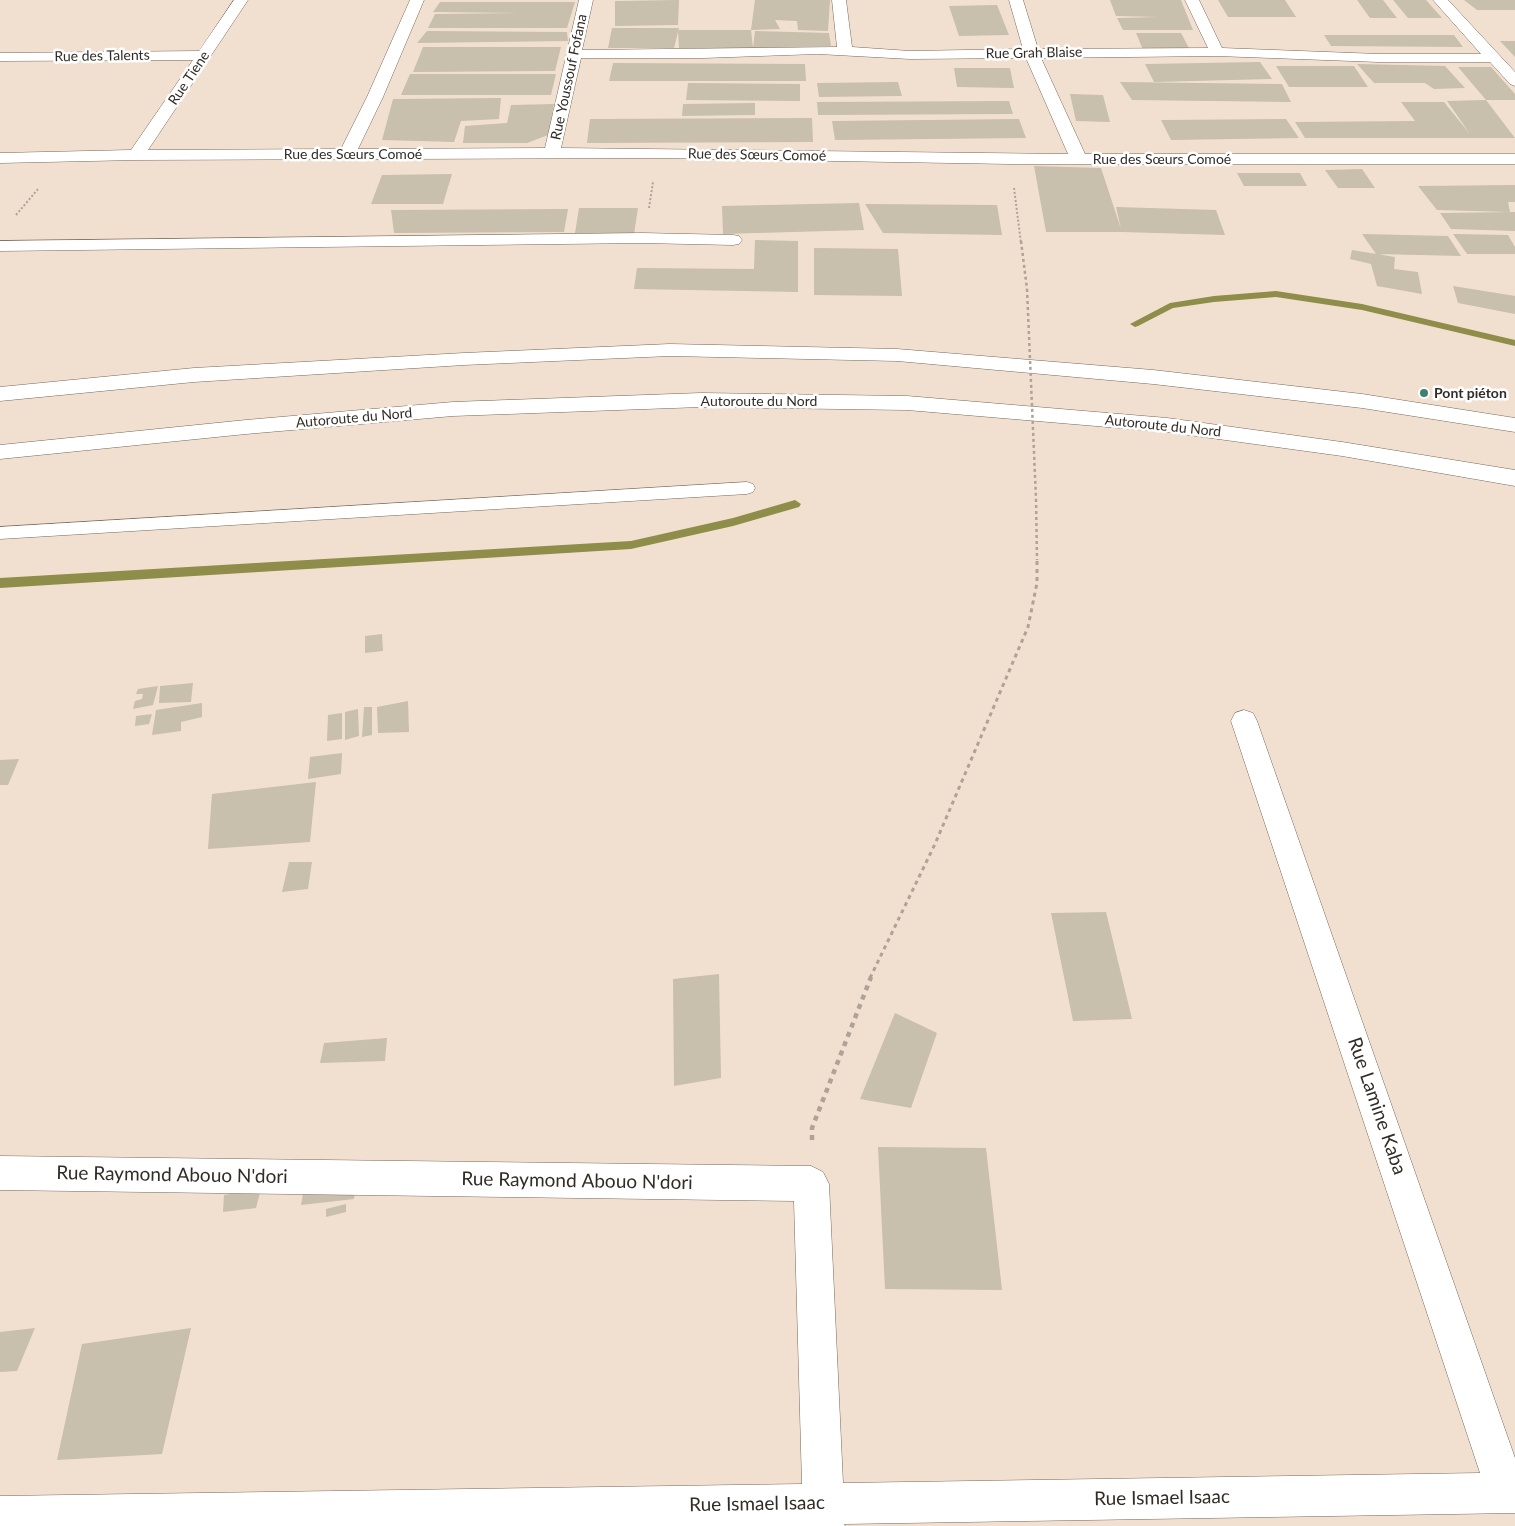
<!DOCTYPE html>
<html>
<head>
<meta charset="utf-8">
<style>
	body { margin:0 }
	canvas { display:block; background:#f1e0d0 }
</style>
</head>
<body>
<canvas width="1515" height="1526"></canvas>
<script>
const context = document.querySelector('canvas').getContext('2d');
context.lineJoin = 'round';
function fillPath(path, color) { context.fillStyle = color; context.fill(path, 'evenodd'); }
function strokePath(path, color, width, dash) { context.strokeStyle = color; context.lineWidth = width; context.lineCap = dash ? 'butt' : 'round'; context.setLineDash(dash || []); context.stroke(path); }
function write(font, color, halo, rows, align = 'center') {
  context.font = font + ' Lato,sans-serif'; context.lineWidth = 5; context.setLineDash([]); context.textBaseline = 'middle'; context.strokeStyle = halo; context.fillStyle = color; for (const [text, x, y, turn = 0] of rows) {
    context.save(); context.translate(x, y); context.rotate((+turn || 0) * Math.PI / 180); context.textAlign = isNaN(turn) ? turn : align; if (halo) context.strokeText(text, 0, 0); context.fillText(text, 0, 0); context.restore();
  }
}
const stream = new Path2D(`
	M1276 291 1362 304 1515 340V346L1362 310 1276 297 1214 302 1173 308 1138 326 1135 327 1130 324 1170 303 1214 296Z
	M795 500 801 504 799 507 733 526 631 549 0 588V578L631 541 733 518Z`);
const building = new Path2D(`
	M679 0 678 25 615 26V1Z
	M755 0H830L828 31 798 30 797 21 775 20 780 29 751 30 753 48H679L678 30H751Z
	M1110 0H1181L1193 30H1123L1117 18 1159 17 1116 16Z
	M1218 0H1285L1296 17H1228Z
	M1357 0H1383L1397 18H1370Z
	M1393 0H1426L1442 18H1408Z
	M1464 0H1515V10H1477Z
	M440 2H575L567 28H428L435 14 520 13 433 12Z
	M997 5 1009 35 959 36 949 6Z
	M612 28H679L674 48H608Z
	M427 31 567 32 568 41 417 43Z
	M755 31 829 33 831 46 753 48Z
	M1136 33H1181L1190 50H1143Z
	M1324 35H1454L1463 47 1331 46Z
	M1500 41H1515V57Z
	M423 47H561L555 71 413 72Z
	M1260 62 1272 79 1154 82 1145 64Z
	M613 63 805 64 806 81H609Z
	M1357 64 1445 66 1465 88 1434 89 1425 83H1374Z
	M1276 66H1354L1368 87H1289Z
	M1458 67H1491L1515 94V100H1486Z
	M954 68H1010L1014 88 957 87Z
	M410 74H556L551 95H401Z
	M898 82 902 96 819 97 817 83Z
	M1120 82 1282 84 1291 102 1132 100Z
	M688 83 800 84V101L686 100Z
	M1070 94 1103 95 1110 122 1076 121Z
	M501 98 499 119 461 121 454 142 382 140 393 99Z
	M1486 100 1515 138H1305L1295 122 1415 121 1401 102H1444L1470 134 1447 101Z
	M1009 101 1013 114 818 115 817 102Z
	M755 103V115L682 116 683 104Z
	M554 104 548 135 527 143H463L465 126 507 123 511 105Z
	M812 118 813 142 587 143 590 119Z
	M1019 119 1026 138 835 140 832 121Z
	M1286 119 1299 138 1171 140 1161 120Z
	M1034 166 1101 168 1121 229 1116 207 1216 210 1225 235 1122 232H1046Z
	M1362 169 1375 188H1338L1325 170Z
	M1237 173H1300L1307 186H1244Z
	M452 174 443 204H371L382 175Z
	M1515 185V202H1508L1510 212 1437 210 1418 186Z
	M859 203 864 230 723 234 722 206Z
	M865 204 997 205 1002 235 883 233Z
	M579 208H638L634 234 575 233Z
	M568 209 564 232 394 233 391 210Z
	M1515 212V231L1451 229 1440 213Z
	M1362 234 1448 236 1461 256 1376 254Z
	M1453 234 1508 235 1515 247V254H1467Z
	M755 240 798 241V292L634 289 637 268 754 269Z
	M814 248 898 249 902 296 814 295Z
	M1352 250 1395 257 1394 269 1418 272 1422 294 1377 286 1371 264 1350 259Z
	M1453 286 1515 296V314L1458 303Z
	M382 634 383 651 365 653V636Z
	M193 683 191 702 159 703 160 686Z
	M158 686 153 705 133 709 135 701 142 699 143 694H136L138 689Z
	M408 701 409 732 378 733 377 707Z
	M202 703V717L181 722V731L152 735 156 710Z
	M364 707H372V735L362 737Z
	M358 709 359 736 345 740V712Z
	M342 713V739L327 741 328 715Z
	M152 714 149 724 135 726 136 716Z
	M342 753 341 774 308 779 310 757Z
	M19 759 8 785H0V760Z
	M316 782 310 842 208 849 212 794Z
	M289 862H312L308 889 282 892Z
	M1106 912 1132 1019 1073 1021 1051 913Z
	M719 974 721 1078 674 1086 673 979Z
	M895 1013 937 1033 911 1108 860 1099Z
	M387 1038 385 1061 320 1063 324 1043Z
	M878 1147 986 1148 1002 1290 885 1289Z
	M356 1185 354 1199 301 1205 304 1188Z
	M261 1189 256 1208 223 1212 224 1195Z
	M346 1204V1212L326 1217V1209Z
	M35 1328 17 1371 0 1372V1332Z
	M191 1328 162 1454 57 1460 82 1344Z`);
const pathFar3 = new Path2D(`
	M1014 188 1021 243
	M649 208 653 182
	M16 215 38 189`);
const pathFar2 = new Path2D(`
	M1021 241 1027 289
	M1036 499 1037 560`);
const pathFar1 = new Path2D(`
	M870 978 935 844 1028 627 1037 583V559`);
const path = new Path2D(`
	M812 1140V1128L871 977`);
const service = new Path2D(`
	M747 482 753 484 755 488 753 492 747 494 0 539V527Z`);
const minor = new Path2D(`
	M234 0H248L148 150 341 149 367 97 410 0H424L383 97 358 149 545 148 579 0H593L582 50 837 47 832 0H846L852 47 910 51 1023 49 1009 0H1023L1038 49 1208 48 1185 0H1199L1222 48 1379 54H1481L1433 0H1448L1515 72V86L1510 84 1490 62H1379L1217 56 1041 58 1085 154H1515V164H1010L658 158 136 160 0 163V153L131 150 193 60 0 61V53L199 51ZM818 54 910 59 1026 58 1068 154 561 148 581 58H703Z
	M642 233 733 235 739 236 742 240 739 244 733 245 642 243 0 251V241Z
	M1244 710 1253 713 1257 721 1515 1458V1513L844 1524 845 1526H0V1496L802 1484 794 1201 0 1190V1156L811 1166 823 1172 829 1184 843 1483 1480 1473 1231 721 1235 713Z`);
const motorway = new Path2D(`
	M670 344 897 349 1153 370 1362 394 1515 418V432L1362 408 1153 384 897 361 670 356 464 365 194 382 0 401V387L194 368 464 353Z
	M701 393 907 396 1167 418 1342 442 1515 470V486L1342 456 1167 432 907 410 701 407 453 416 246 434 0 459V445L246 420 453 402Z`);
const pathBridge = new Path2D(`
	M1027 289 1036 499`);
const markers = [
	[1424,393,5,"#3e8173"]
];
const farStreetnames = [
	["Rue Grah Blaise",1034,53,-1],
	["Rue des Talents",102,56,-1],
	["Rue Youssouf Fofana",569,77,-78],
	["Rue Tiene",189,78,-56],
	["Rue des Sœurs Comoé",353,154],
	["Rue des Sœurs Comoé",757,155,1],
	["Rue des Sœurs Comoé",1162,159],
	["Autoroute du Nord",759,401],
	["Autoroute du Nord",354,418,-5],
	["Autoroute du Nord",1163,426,6]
];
const farPoinames = [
	["Pont piéton",1434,393]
];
const nearStreetnames = [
	["Rue Lamine Kaba",1377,1106,71],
	["Rue Raymond Abouo N'dori",172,1175,1],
	["Rue Raymond Abouo N'dori",577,1181,1],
	["Rue Ismael Isaac",1162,1498,-1],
	["Rue Ismael Isaac",757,1504,-1]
];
fillPath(stream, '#8e8d4a');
fillPath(building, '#c8bfac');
strokePath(service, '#77685a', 1);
strokePath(minor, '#77685a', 1);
strokePath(motorway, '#77685a', 1);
strokePath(pathFar3, '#afa296', 2, [2, 2]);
strokePath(pathFar2, '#afa296', 2.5, [3, 3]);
strokePath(pathFar1, '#afa296', 3, [4, 4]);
strokePath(path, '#afa296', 4.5, [5, 5]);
fillPath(service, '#fff');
fillPath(minor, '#fff');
fillPath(motorway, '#fff');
strokePath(pathBridge, '#afa296', 2.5, [3, 3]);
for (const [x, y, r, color] of markers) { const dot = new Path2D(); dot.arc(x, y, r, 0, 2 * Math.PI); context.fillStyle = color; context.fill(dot); strokePath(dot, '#fff', 2); }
write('14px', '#322c26', '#fff', farStreetnames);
write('bold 14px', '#322c26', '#fff', farPoinames, 'left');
write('19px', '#322c26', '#fff', nearStreetnames);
</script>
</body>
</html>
